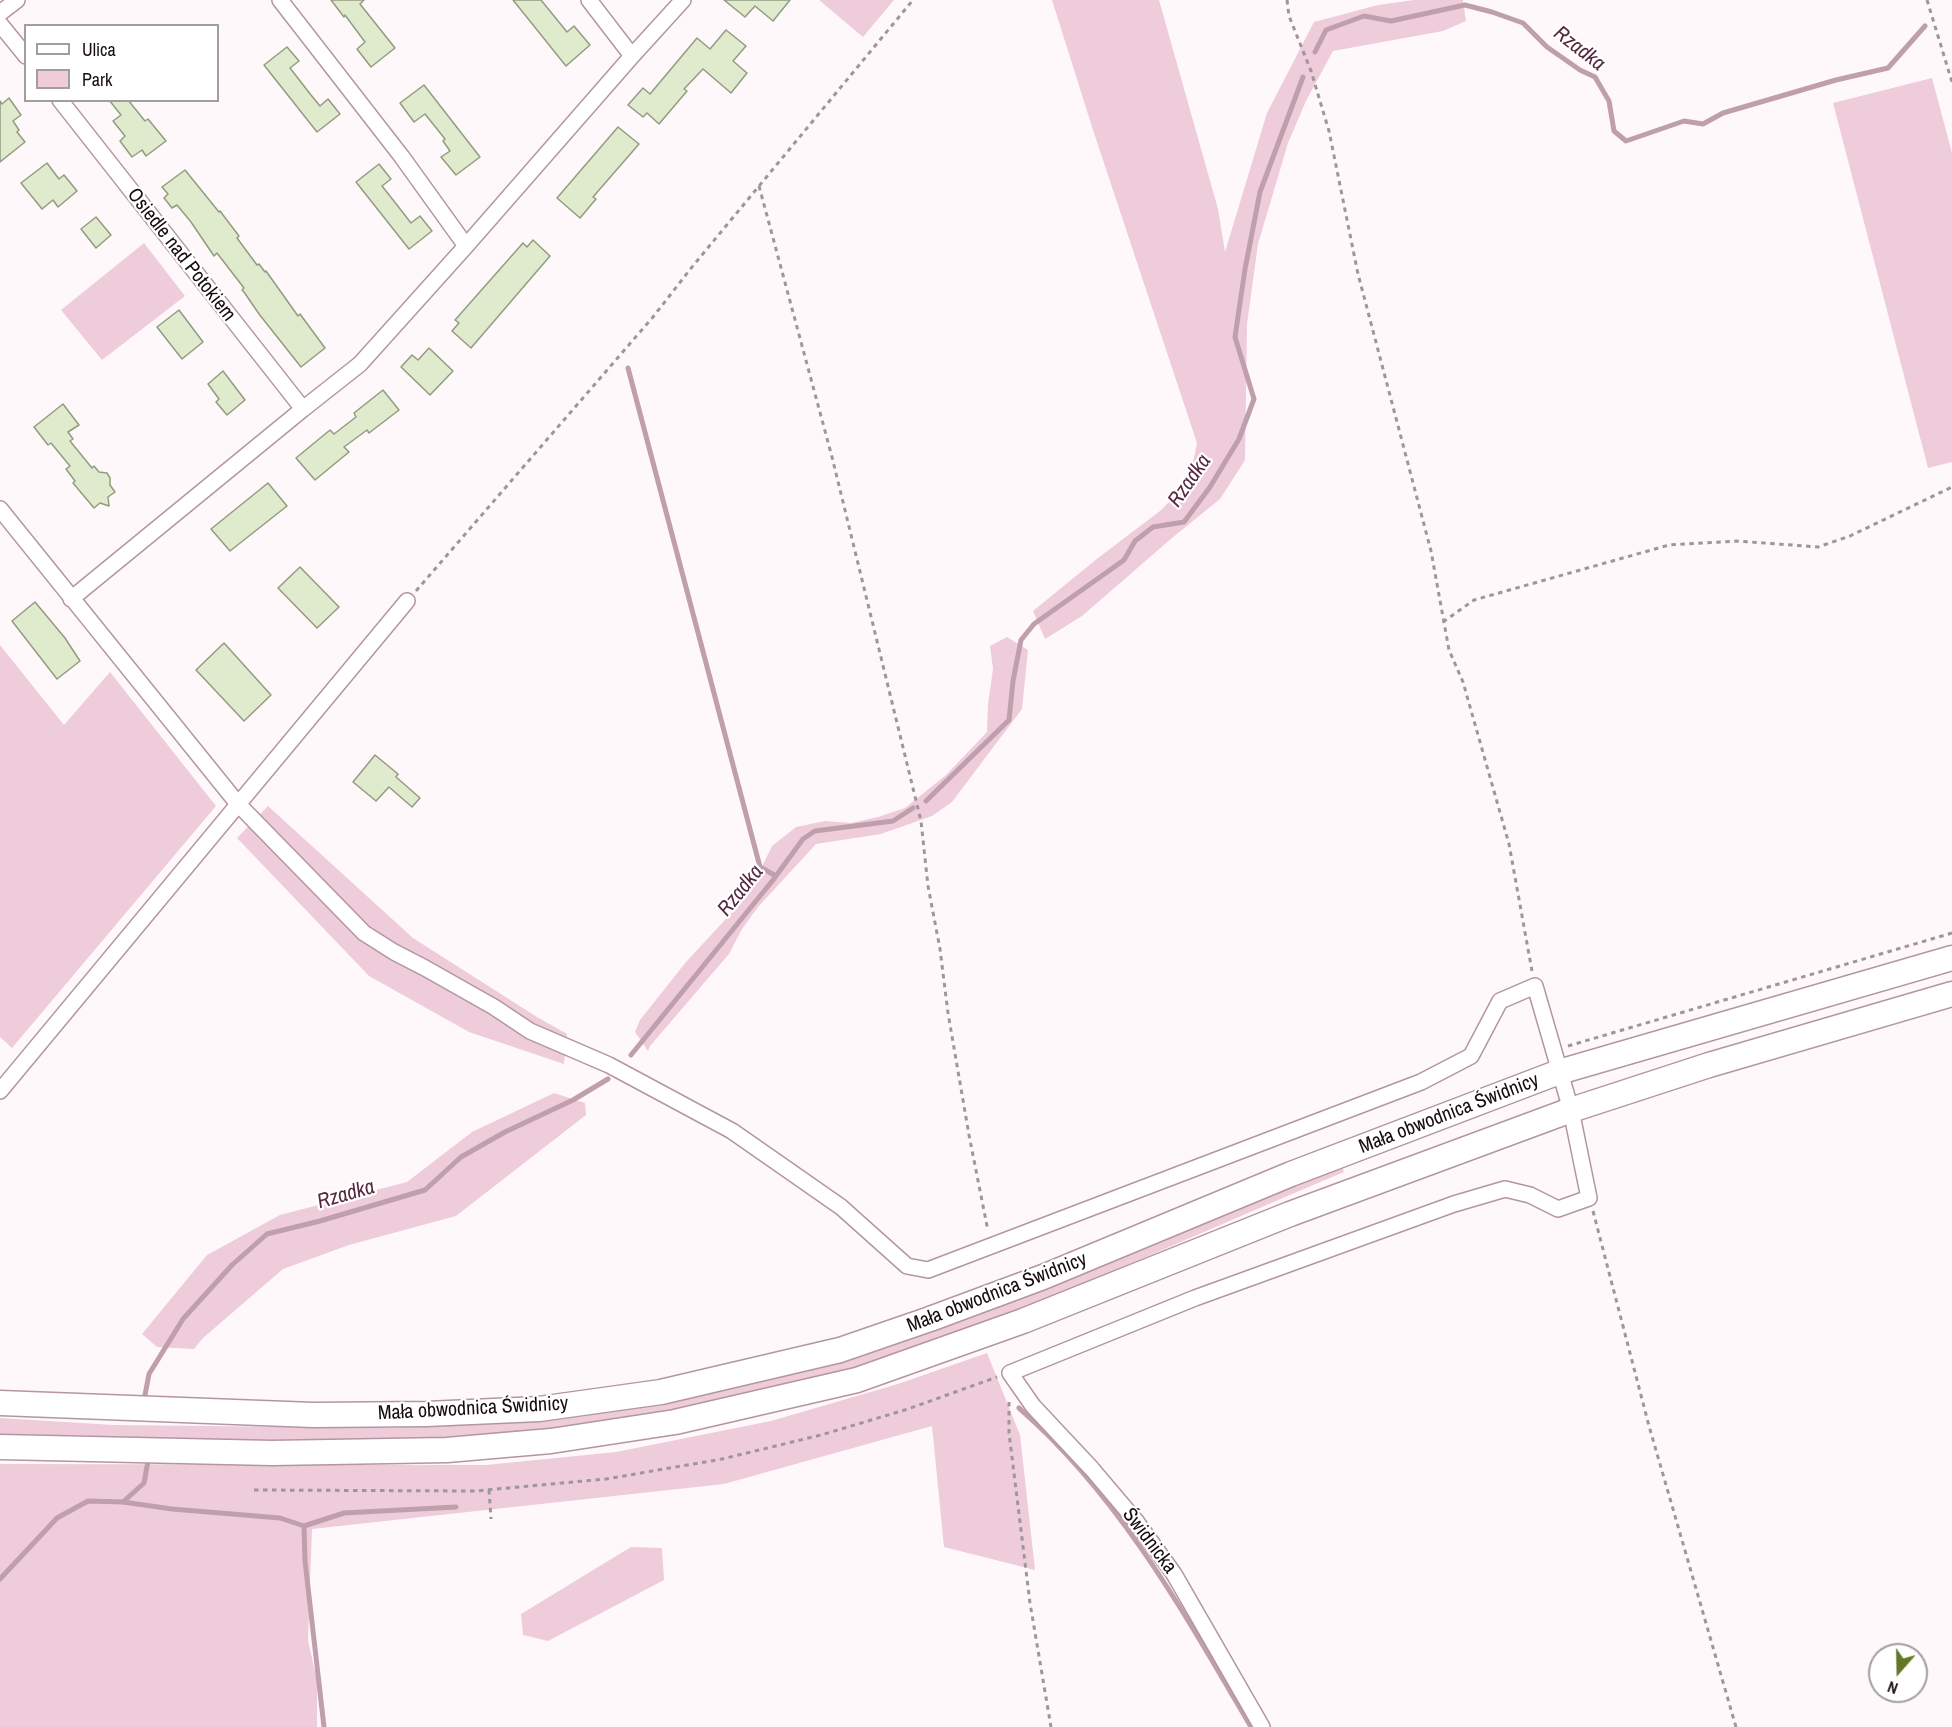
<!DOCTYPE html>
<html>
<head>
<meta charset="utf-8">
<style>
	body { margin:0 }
	#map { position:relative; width:1952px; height:1727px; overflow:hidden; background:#fff8fa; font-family:"Archivo Narrow",sans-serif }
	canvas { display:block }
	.legend { position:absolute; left:24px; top:24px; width:195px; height:78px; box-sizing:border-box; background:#fff; border:2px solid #a29ea0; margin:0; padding:8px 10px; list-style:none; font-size:18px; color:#170d11 }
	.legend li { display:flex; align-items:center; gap:12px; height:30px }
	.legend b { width:30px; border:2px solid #a29ea0 }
	.north { position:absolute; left:1868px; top:1643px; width:60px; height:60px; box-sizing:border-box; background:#fff; border:2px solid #a29ea0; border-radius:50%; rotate:200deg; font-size:16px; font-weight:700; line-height:24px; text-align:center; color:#170d11 }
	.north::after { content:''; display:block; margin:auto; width:21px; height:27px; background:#637727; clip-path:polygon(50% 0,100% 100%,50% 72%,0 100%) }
</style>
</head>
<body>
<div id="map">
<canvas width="1952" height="1727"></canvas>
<ul class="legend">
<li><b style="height:8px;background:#fff"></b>Ulica</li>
<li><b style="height:16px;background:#eeccd9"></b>Park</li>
</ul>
<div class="north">N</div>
</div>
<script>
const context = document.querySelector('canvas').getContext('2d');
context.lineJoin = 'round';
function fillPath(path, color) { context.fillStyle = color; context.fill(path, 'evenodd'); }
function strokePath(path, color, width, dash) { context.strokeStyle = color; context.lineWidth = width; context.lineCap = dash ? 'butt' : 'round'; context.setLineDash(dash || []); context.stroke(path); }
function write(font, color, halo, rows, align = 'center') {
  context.font = font + ' "Archivo Narrow",sans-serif'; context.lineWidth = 4.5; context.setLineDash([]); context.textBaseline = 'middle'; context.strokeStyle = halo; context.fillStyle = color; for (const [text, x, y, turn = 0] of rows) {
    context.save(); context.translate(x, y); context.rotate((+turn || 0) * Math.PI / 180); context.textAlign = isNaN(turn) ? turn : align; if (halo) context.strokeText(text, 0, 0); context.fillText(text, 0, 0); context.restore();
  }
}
const green = new Path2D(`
	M819 0H894L863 37Z
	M1052 0H1159L1218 209 1225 252 1267 113 1314 22 1378 5 1414 0H1463L1466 21 1443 31 1333 51 1306 101 1288 143 1258 244 1247 324 1245 460 1220 499 1172 538 1082 616 1045 639 1033 611 1098 558 1160 511 1189 482 1197 443 1093 130Z
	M1932 78 1952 153V462L1928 468 1833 103Z
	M144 243 185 296 102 360 61 310Z
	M1007 637 1028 650 1022 709 952 802 932 816 881 834 816 844 758 907 742 929 729 954 650 1046 648 1051 635 1032 640 1020 686 962 748 895 772 846 796 827 825 821 851 823 878 817 905 808 946 775 987 732 988 704 993 669 990 646Z
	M0 645 64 725 110 672 216 806 12 1048 0 1037Z
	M268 806 413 938 537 1017 567 1034 564 1064 469 1032 369 976 237 838Z
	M554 1093 585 1103 586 1115 456 1216 349 1245 283 1269 203 1338 194 1349 157 1347 142 1334 207 1255 280 1215 407 1182 472 1132Z
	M1342 1166 1344 1172C1192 1236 1041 1306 885 1358 807 1384 727 1401 647 1415 620 1420 592 1426 565 1429 377 1451 189 1436 0 1434V1418L114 1425 393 1428 556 1419 627 1409 956 1322 1189 1230Z
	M987 1353 1020 1435 1035 1570 944 1547 932 1426 724 1484 312 1529 308 1640 317 1681V1727H0V1464L486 1465 616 1452 771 1421 898 1384Z
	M631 1547 662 1548 664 1580 548 1641 523 1635 521 1614Z`);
const stream = new Path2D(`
	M1315 52 1326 30 1364 16 1391 21 1465 5 1492 12 1523 23 1547 47 1580 70 1595 77 1609 101 1614 131 1626 141 1684 121 1703 124 1723 113 1836 80 1888 68 1925 26
	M628 368 760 867 776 876
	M926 801 1009 720 1013 681 1021 640 1034 624 1124 560 1135 541 1153 527 1184 522 1210 487 1239 439 1254 399 1235 337 1245 269 1260 192 1303 77
	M631 1055 773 880 803 839 815 831 893 821 913 808
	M145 1395 149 1374 183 1319 232 1265 267 1234 320 1221 425 1190 461 1157 505 1132 573 1100 608 1079
	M1019 1408C1119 1495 1185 1614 1251 1727
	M123 1502 144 1483 148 1461
	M304 1526 305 1561 324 1727
	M0 1579 57 1518 88 1501 123 1502 172 1509 280 1518 304 1526 344 1513 456 1507`);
const building = new Path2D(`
	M331 0H364L360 4 395 48 371 67 357 49 365 42 345 15 344 17Z
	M513 0H541L567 32 574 26 590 45 566 66Z
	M724 0H790L773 21 755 6 745 17Z
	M726 30 746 46 733 61 747 73 731 93 703 69 684 89 687 91 659 124 647 113 643 117 628 105 643 88 650 94 697 38 710 49Z
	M287 47 299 61 290 68 311 95 320 106 328 99 340 114 317 132 264 65Z
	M424 85 480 157 456 175 441 157 450 151 443 141 445 139 425 114 414 122 400 103Z
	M9 98 21 115 13 121 19 130 17 132 25 142 0 162V101L2 104Z
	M109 100H128L145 121 148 119 166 141 146 156 142 150 132 157 120 141 125 136 113 121 121 115Z
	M618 127 639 144 593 197 596 199 580 218 557 198Z
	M47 163 59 179 64 175 77 191 58 207 53 200 42 209 21 183Z
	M379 164 391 179 382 186 390 196 411 223 420 216 432 231 409 249 356 182Z
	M185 170 219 212 220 211 239 236 237 238 257 265 259 264 265 272 266 271 298 316 300 314 325 348 301 367 259 314 244 292 242 290 244 288 217 253 214 256 191 222 177 205 172 208 164 198 168 194 162 187Z
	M96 217 111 235 96 248 81 229Z
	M533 240 550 256 471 348 452 331 459 323 455 320 523 243 527 247Z
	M179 310 203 342 182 359 157 327Z
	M429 348 453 371 430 395 401 367 412 355 418 360Z
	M223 371 245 400 227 415 216 402 219 399 208 384Z
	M383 390 399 410 369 433 367 430 344 447 349 452 315 480 296 458 330 430 334 434 356 417 354 413Z
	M63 404 79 425 68 432 73 439 70 441 92 468 94 466 99 472 107 473 110 478V485L115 492 108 497 109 506 100 503 94 508 73 483 75 481 66 469 70 466 51 443 48 445 34 427Z
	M268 483 287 506 230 551 211 529Z
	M300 567 339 607 317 628 278 588Z
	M35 602 65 638 80 661 57 679 12 621Z
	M224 643 271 695 244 721 196 670Z
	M375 755 398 774 396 777 420 798 412 807 389 787 376 801 353 782Z`);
const path = new Path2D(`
	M1287 0 1289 16 1311 71 1329 131 1358 274 1431 551 1449 650 1463 682 1509 844 1532 971
	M1927 0 1952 82
	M759 186 832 457 921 821 928 886 940 949 948 1013 969 1135 988 1231
	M416 591 653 317 692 267 913 0
	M1443 622 1474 600 1669 545 1737 541 1818 547 1850 536 1952 487
	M1568 1046 1952 933
	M1593 1211 1649 1426 1736 1727
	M1009 1402V1433L1030 1603 1051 1727
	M254 1490 475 1491 606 1479 722 1459 821 1435 908 1409 997 1377
	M489 1490 491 1519`);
const minor = new Path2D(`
	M280 0 402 157 466 246
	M589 0 632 56
	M0 13 17 0
	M0 24 26 56
	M60 100 303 409 360 364 466 246 632 56 683 0
	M0 509 238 804 364 933 394 952 425 968 494 1007 530 1031 609 1065 732 1131 841 1207 907 1266 928 1270 1421 1082 1471 1056 1500 1001 1535 986 1571 1110 1589 1198 1558 1209 1530 1195 1505 1189 1454 1204 1195 1298 1010 1373 1033 1406 1092 1469 1136 1521 1174 1574 1262 1727
	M71 599 303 409
	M0 1091 407 601`);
const primary = new Path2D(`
	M0 1403 313 1415 426 1414 539 1409 661 1392 840 1350 930 1319 1043 1277 1291 1174 1559 1072 1952 958
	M0 1447 272 1453 447 1450 551 1441 675 1422 857 1380 1023 1321 1290 1214 1571 1110 1709 1065 1952 994`);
const streetNames = [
	["Osiedle nad Potokiem",181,255,52],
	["Mała obwodnica Świdnicy",1449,1114,-21],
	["Mała obwodnica Świdnicy",997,1293,-21],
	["Mała obwodnica Świdnicy",473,1409,-3],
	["Świdnicka",1149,1541,53]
];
const waterNames = [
	["Rzadka",1579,49,38],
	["Rzadka",1190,481,-55],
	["Rzadka",741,891,-51],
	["Rzadka",346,1195,-16]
];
fillPath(green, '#eeccd9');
strokePath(stream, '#c09fac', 5);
fillPath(building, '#e0eacd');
strokePath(building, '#939b81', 1.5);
strokePath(minor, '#b396a1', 18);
strokePath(primary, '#b396a1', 27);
strokePath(path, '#9e9699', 3, [4.5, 4.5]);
strokePath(minor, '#fff', 15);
strokePath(primary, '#fff', 24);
write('20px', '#170d11', '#fff', streetNames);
write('italic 21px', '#55283d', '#fff', waterNames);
</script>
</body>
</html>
